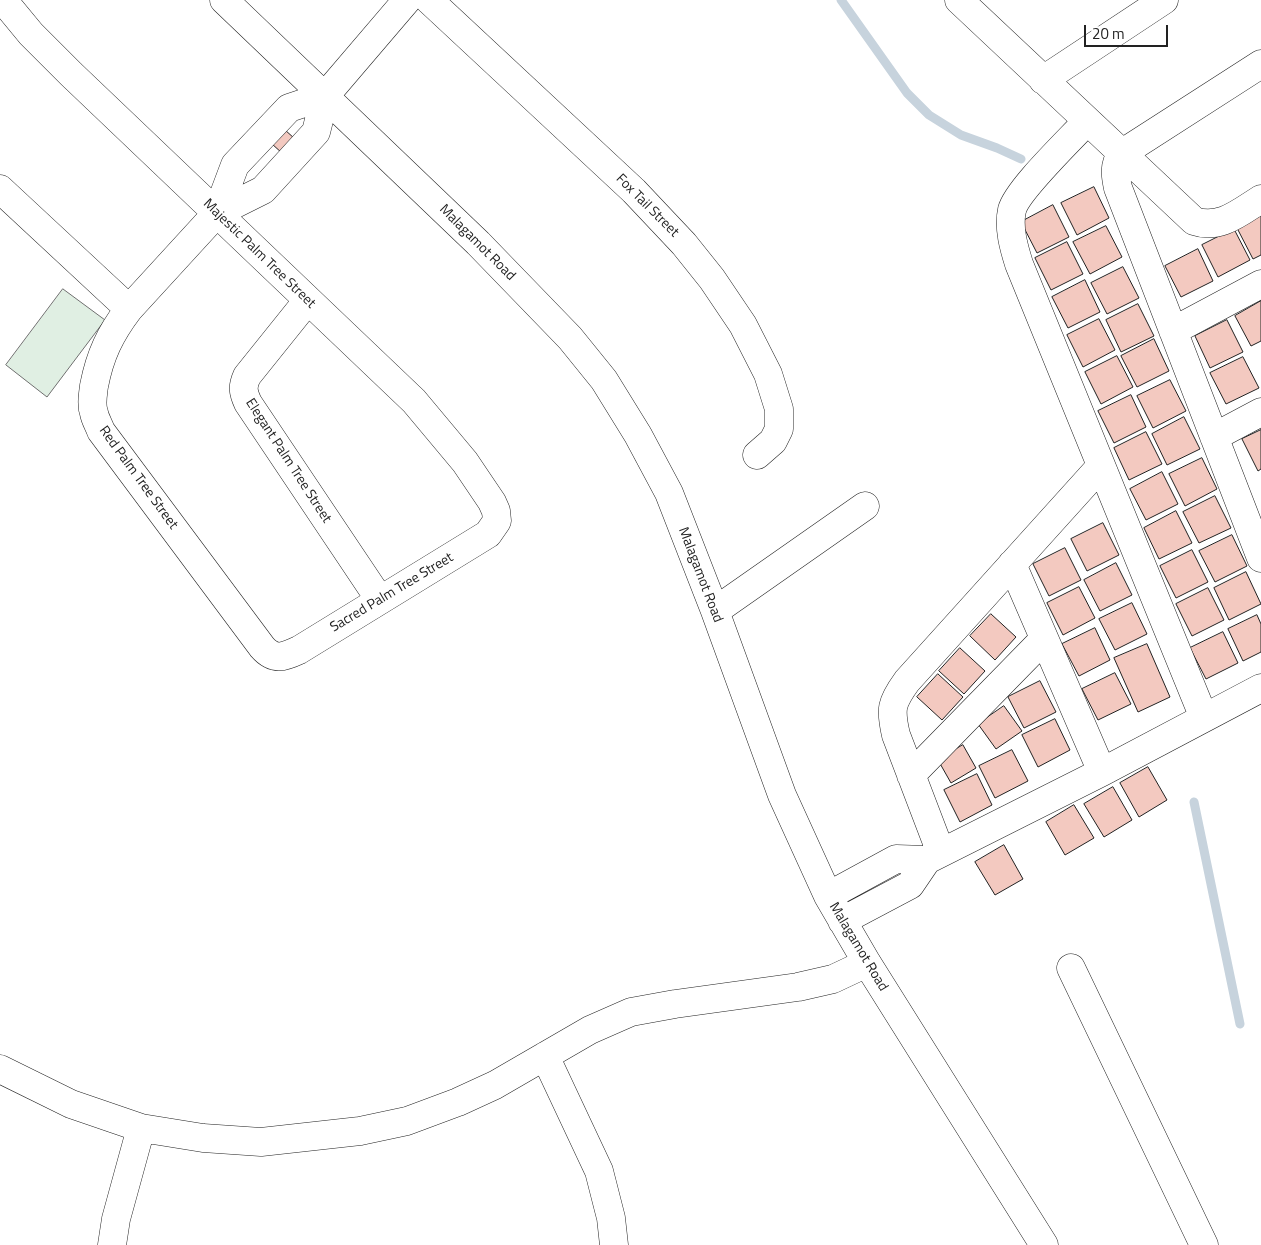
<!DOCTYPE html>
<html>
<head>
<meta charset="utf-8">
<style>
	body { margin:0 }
	#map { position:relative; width:1261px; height:1245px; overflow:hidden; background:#fff; font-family:"Titillium Web",sans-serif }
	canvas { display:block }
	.scale { position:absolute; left:1084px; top:25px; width:84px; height:22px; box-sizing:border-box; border:2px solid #222; border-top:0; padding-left:6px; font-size:15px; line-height:18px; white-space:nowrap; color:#222; -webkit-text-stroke:4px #fff; paint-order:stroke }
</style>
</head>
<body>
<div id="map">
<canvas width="1261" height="1245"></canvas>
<div class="scale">20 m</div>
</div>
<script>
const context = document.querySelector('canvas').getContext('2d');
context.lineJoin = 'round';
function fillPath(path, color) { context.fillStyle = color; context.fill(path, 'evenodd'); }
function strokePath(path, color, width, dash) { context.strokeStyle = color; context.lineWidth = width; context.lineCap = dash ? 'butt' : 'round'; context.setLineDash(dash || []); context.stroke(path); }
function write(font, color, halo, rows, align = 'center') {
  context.font = font + ' "Titillium Web",sans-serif'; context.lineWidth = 4; context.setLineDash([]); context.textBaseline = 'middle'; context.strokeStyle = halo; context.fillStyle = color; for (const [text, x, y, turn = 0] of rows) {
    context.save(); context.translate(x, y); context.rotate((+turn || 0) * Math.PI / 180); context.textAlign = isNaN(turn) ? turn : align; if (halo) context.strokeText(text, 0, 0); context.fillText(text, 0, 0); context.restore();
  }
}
const green = new Path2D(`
	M63 289 105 320 47 397 6 365Z`);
const stream = new Path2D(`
	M841 0 907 93 929 115 961 135 997 148 1021 159
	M1194 802 1240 1024`);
const building = new Path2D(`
	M284 129 295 139 283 154 271 143Z
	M1094 187 1109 218 1077 235 1061 203Z
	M1053 205 1069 237 1037 253 1021 222Z
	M1261 216V255L1253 259 1237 228Z
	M1106 226 1122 257 1090 274 1073 242Z
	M1234 229 1250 260 1218 277 1202 245Z
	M1067 242 1083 274 1051 290 1035 258Z
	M1198 249 1213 281 1181 297 1165 266Z
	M1123 267 1139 298 1107 314 1091 283Z
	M1085 280 1100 312 1068 328 1052 297Z
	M1261 301V341L1251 346 1235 316Z
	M1138 304 1154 336 1121 352 1106 320Z
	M1099 319 1115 350 1083 367 1067 335Z
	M1227 320 1243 352 1210 368 1195 336Z
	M1154 339 1169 371 1137 387 1121 356Z
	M1117 356 1133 387 1101 404 1085 372Z
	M1243 357 1259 388 1226 404 1210 373Z
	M1170 380 1186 411 1153 428 1137 396Z
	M1131 395 1146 427 1114 443 1098 411Z
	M1184 417 1200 449 1167 465 1152 434Z
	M1261 430V469L1258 471 1242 439Z
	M1146 432 1162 464 1129 480 1114 448Z
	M1202 458 1217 489 1185 506 1169 474Z
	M1162 472 1178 504 1146 520 1130 489Z
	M1215 496 1231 528 1199 543 1183 512Z
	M1176 511 1192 543 1159 559 1144 528Z
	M1103 523 1119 555 1087 571 1071 539Z
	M1232 535 1247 566 1215 582 1199 551Z
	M1065 548 1081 580 1049 596 1033 564Z
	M1192 550 1208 582 1176 598 1160 566Z
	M1116 563 1132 595 1100 611 1084 580Z
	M1246 572 1261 604 1229 620 1214 588Z
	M1079 587 1095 618 1063 635 1047 603Z
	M1208 588 1224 620 1192 636 1176 604Z
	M1132 603 1147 634 1115 650 1099 619Z
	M991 614 1016 637 995 660 970 636Z
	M1257 615 1261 624V652L1243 661 1228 629Z
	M1095 628 1110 660 1079 676 1062 644Z
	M1223 632 1238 663 1206 679 1190 648Z
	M1147 644 1170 697 1138 712 1114 658Z
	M960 648 985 671 964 694 939 671Z
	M1115 673 1131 704 1098 720 1082 689Z
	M938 674 963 697 942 720 917 697Z
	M1040 681 1056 712 1024 728 1008 697Z
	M1004 706 1022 731 996 749 978 724Z
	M1055 719 1070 750 1038 767 1022 735Z
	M963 745 976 768 951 783 938 760Z
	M1012 750 1028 781 995 798 979 766Z
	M1148 767 1167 800 1139 817 1120 783Z
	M977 774 992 805 960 822 944 790Z
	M1113 787 1132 820 1104 837 1084 804Z
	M1074 805 1094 838 1065 855 1046 822Z
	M1004 845 1023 879 995 895 975 862Z`);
const minor = new Path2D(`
	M3 0 31 34 71 74 414 401 465 462 492 502 496 511 497 521 488 534 299 650C284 657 274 661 262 647L101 431C99 425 95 419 94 413 91 405 93 394 94 386 100 355 110 334 129 309L217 213 263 190 316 132 325 96 407 0
	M224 0 478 243 570 338 604 380 638 435 669 493 715 611 782 795 828 896 867 963 1044 1245
	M429 0 634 191 684 244 712 279 743 325 768 374 779 409V429L773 441 757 455
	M959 0 1194 221C1220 230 1240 212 1261 199
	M1261 64 1121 154C1114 166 1115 174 1118 188L1261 558
	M1043 80 1164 0
	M1087 121C1071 139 1017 190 1012 210 1008 228 1014 248 1019 264L1204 718
	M0 189 129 309
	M217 213 235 165 289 108 325 96
	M308 300 247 376C242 387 243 392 248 403L380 600
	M1173 331 1261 284
	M1214 437 1261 412
	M1012 564 1102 772
	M715 611 865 506
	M911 775 1044 639
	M941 853 896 735C890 709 891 703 907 681L1101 466
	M828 896 896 859 927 860
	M842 921 910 885 927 860 1102 772 1261 688
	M1071 968 1204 1245
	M545 1056 599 1171 611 1218 614 1245
	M0 1069 71 1104 141 1128 203 1138 261 1142 360 1131 407 1121 458 1102 495 1085 590 1030 631 1012 675 1004 798 987 833 979 867 963
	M112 1245 116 1219 141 1128`);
const streetNames = [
	["Fox Tail Street",647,206,45],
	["Malagamot Road",477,243,45],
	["Majestic Palm Tree Street",259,254,44],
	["Elegant Palm Tree Street",288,461,57],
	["Red Palm Tree Street",138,478,54],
	["Malagamot Road",700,575,69],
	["Sacred Palm Tree Street",392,593,-31],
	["Malagamot Road",858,947,59]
];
fillPath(green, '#e0efe3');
strokePath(green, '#6f6f6f', 1);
strokePath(stream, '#c7d3dd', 9);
fillPath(building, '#f3c9c0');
strokePath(building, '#222', 1);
strokePath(minor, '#222', 29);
strokePath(minor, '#fff', 28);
write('14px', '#222', '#fff', streetNames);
</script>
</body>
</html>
